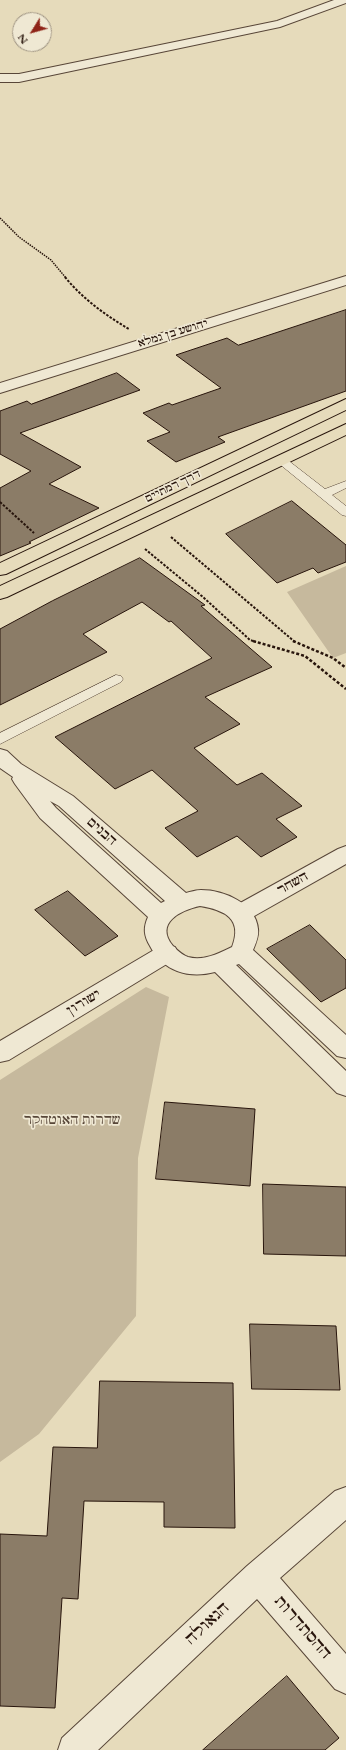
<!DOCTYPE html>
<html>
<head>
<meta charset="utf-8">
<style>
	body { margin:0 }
	#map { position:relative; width:346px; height:1750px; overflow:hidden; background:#e6dbbb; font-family:Cardo,serif }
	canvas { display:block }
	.north { position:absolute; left:12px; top:12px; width:40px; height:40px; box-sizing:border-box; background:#efe8d3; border:1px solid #9f9483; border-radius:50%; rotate:233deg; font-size:11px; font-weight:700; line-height:16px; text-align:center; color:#28150c }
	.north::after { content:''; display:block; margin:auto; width:14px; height:18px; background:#8f2418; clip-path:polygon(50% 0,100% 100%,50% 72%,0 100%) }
</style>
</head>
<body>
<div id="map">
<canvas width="346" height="1750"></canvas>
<div class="north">N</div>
</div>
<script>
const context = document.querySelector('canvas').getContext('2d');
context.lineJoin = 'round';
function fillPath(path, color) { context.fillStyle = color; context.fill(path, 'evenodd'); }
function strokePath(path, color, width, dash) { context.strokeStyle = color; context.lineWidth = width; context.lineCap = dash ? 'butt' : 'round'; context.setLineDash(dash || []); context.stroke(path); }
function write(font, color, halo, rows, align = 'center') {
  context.font = font + ' Cardo,"Frank Ruhl Libre",serif'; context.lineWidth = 3.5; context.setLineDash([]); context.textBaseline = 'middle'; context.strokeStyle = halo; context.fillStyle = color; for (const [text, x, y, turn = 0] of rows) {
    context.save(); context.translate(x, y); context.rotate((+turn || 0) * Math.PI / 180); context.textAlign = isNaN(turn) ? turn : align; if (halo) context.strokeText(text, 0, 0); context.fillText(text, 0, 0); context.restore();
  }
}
const green = new Path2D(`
	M346 566V653L333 658 287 592Z
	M146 987 169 997 138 1158 136 1316 39 1434 0 1462V1080Z`);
const building = new Path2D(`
	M346 310V391L218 437 225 442 176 462 147 441 170 432 143 413 169 403 172 405 221 388 176 355 227 338 238 345Z
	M117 373 140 390 20 433 81 467 49 484 99 508 29 542 31 543 0 556V488L31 471 0 454V411L27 401 31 404Z
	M292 501 346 545V562L318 573 313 568 277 583 226 534Z
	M140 558 205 605 201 606 272 667 205 697 240 724 194 748 237 785 262 773 302 806 276 819 297 837 261 857 237 836 197 857 165 828 198 811 152 770 115 789 55 737 212 658 171 621 169 622 142 602 83 634 107 652 0 705V629L52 601Z
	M68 891 118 936 85 956 35 910Z
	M310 925 346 960V988L321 1002 267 949Z
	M165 1102 255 1109 250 1186 156 1179Z
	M263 1184 346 1187V1256L264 1254Z
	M250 1324 336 1326 340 1390 252 1389Z
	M100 1381 233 1383 235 1528 164 1527V1502L84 1501 78 1599 62 1598 55 1708 0 1706V1534L47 1536 53 1447 97 1448Z
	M287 1676 339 1738 325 1750H203Z`);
const pathFar2 = new Path2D(`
	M0 218 19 237 51 260 66 278`);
const pathFar1 = new Path2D(`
	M65 277C82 298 105 315 129 329
	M0 502 34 533
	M171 537 295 642
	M145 549 203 597 250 640 256 642`);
const path = new Path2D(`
	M253 641 305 656 346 689
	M293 641 333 658 346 668`);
const service = new Path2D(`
	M281 457 285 458 325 489 346 481V488L332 495 346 506V516L342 515 277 462 275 460Z
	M116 675 121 676 123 679 121 682 0 744V733Z`);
const minor = new Path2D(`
	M334 0H346V3L280 27 19 82H0V74H19L277 21Z
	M346 276V285L0 393V383Z
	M346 846V864L249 919 241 921 233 919 230 913 233 907 338 849Z
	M167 945 175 947 178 953 175 959 9 1060 0 1062V1041L159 947Z
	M346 1487V1520L280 1578 346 1654V1694L335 1689 257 1599 98 1750H58L62 1738 247 1566 335 1491Z`);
const tertiary = new Path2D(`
	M0 749 7 751 21 764 73 796 186 893C190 892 196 890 201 890 223 890 256 903 258 929 259 936 256 943 253 950L346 1035V1058L337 1056 239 964 236 965 346 1071V1096L337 1093 215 972C188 979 163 971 150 946 144 936 143 928 148 917L40 818 15 784 12 779 13 777 0 768ZM50 801 59 806 165 901 161 903 56 808ZM200 906C225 910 243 919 232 947 218 954 203 961 188 957 182 955 177 950 173 946 154 923 181 910 200 906Z`);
const primary = new Path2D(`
	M346 399V410L6 574 0 575V563Z
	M346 424V435L7 597 0 599V586Z`);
const farStreetnames = [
	["יהושע בן גמלא",173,334,-17],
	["דרך רמתיים",173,487,-26]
];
const streetNames = [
	["הבנים",101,832,41],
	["השחר",293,884,-29],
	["ישורון",84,1003,-31]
];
const parkNames = [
	["שדרות האוטהקר",72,1121]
];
const nearStreetnames = [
	["הגאולה",208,1624,-43],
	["ההסתדרות",302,1628,49]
];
fillPath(green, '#c6b99d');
fillPath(building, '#8b7c67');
strokePath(building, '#28150c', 1);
strokePath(service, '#584638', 1);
strokePath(minor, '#584638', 2);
strokePath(tertiary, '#584638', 2);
strokePath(primary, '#28150c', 2);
strokePath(pathFar2, '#28150c', 1.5, [1.5, 1]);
strokePath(pathFar1, '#28150c', 2, [2.5, 1.5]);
strokePath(path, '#28150c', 2.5, [3, 2]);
fillPath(service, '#efe8d3');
fillPath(minor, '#efe8d3');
fillPath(tertiary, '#efe8d3');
fillPath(primary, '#e6dbbb');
write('11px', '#28150c', '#efe8d3', farStreetnames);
write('13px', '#28150c', '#efe8d3', streetNames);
write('italic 13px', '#574638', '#efe8d3', parkNames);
write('16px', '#28150c', '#efe8d3', nearStreetnames);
</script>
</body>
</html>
